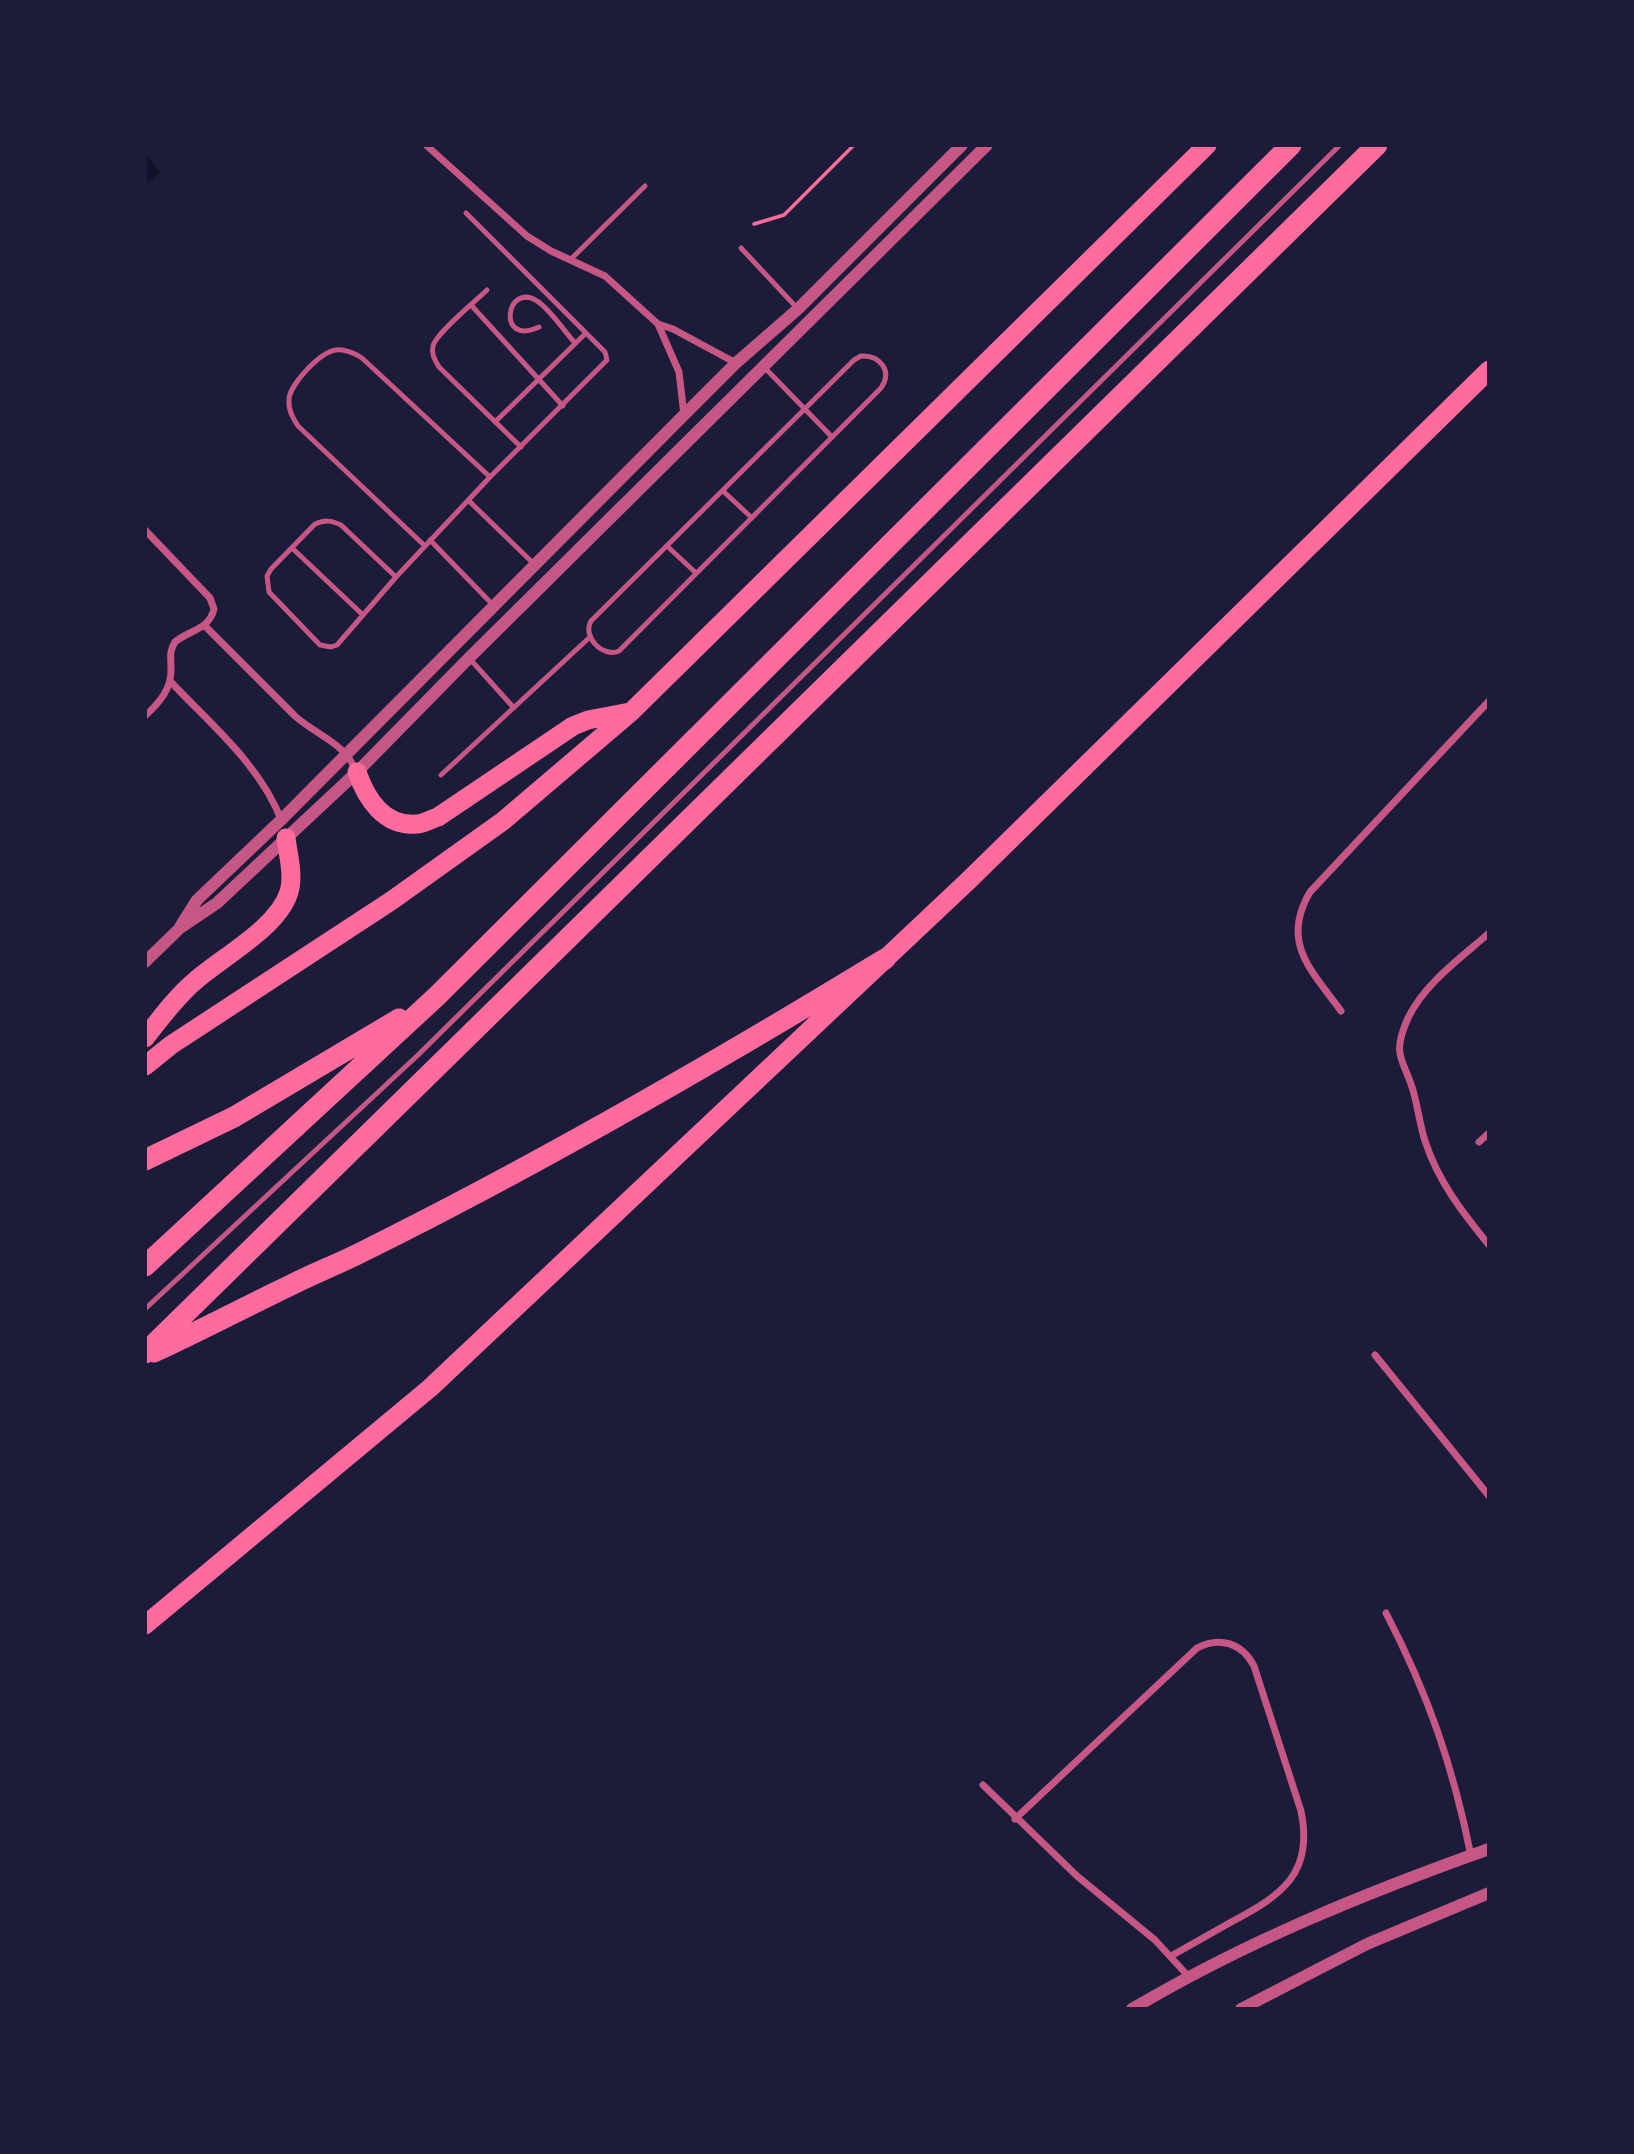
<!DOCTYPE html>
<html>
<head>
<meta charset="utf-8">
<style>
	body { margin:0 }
	#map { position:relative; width:1634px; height:2154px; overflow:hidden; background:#1b1b3a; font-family:Bitter,serif }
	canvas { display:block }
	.frame { position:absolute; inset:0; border:147px solid #1b1b3a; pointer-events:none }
</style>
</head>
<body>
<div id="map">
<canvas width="1634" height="2154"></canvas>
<div class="frame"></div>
</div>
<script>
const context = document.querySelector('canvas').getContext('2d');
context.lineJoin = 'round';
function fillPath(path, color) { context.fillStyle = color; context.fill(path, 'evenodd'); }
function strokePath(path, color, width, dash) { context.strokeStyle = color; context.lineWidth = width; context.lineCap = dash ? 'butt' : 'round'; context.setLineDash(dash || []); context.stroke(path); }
const water = new Path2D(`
	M145 154 160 172 145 187Z`);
const path = new Path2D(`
	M754 224 784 215 854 145`);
const service = new Path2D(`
	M741 248 798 309
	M571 259 645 186
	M487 290C476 301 436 333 433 346 431 354 435 360 439 367L521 447
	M471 305 563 406
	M539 327C496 347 506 281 537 301 549 308 565 332 575 343
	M861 356C880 355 893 371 881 388L619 651C603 658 582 637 591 621L854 360Z
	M764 367 832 437
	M495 422 586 333
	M723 491 752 518
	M468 500 534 564
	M430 540 494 606
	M425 546 298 426C293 418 288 410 289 400 289 385 320 352 336 350 346 349 354 353 362 358L490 477
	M667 546 696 573
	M292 548 363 615
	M396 577 337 645 331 647 320 645 269 592 267 576 271 569 315 524C325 520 331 520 341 525L396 577 490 477 607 360 605 352 466 213
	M469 658 514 708
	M441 775 590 637
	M145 1309 418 1055 1340 145`);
const minor = new Path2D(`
	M426 145 527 236 551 251 605 276 658 324 673 329 736 363
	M658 324 679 372 684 415
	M145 530 210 598 214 609C209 630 189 630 175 642 169 651 171 657 171 668 172 689 159 703 145 716
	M204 625 295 716C316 735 347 744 356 772
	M170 681C210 724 261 765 282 822
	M1489 933C1461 958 1425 983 1408 1018 1390 1058 1405 1059 1414 1094 1418 1109 1420 1125 1425 1141 1438 1181 1462 1212 1489 1245
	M1341 1011C1312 971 1280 943 1310 892L1489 701
	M1479 1142 1489 1133
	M1375 1355 1489 1496
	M1386 1613C1428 1694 1453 1766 1471 1856
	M983 1785 1077 1876 1155 1940 1189 1977
	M1015 1819 1197 1648C1220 1636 1242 1643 1254 1666L1301 1811C1314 1873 1282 1895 1233 1921 1212 1933 1192 1944 1171 1956`);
const tertiary = new Path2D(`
	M180 927 197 900 281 820 684 415 736 363 798 309 962 145
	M145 962 180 928 217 903 357 772 469 658 987 145
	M1132 2009C1245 1942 1365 1893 1489 1849
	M1241 2009 1367 1944 1489 1893`);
const trunk = new Path2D(`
	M357 772C366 798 384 827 417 824 423 824 432 819 438 817L573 726 588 720 630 712
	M145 1038C160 1019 176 997 195 981 222 957 278 928 289 892 294 875 288 855 286 838
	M145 1066 171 1045 391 901 503 821 631 712 1207 145
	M145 1625 430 1388 969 880 1489 370`);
const motorway = new Path2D(`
	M145 1160 234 1117 399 1019
	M145 1266 437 996 1291 145
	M154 1352C200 1331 245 1307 291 1285 317 1272 343 1262 368 1249 545 1161 716 1062 885 959
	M145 1353 1377 145`);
fillPath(water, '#12122b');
strokePath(path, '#ff6b9d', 3.5);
strokePath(service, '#c65784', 5);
strokePath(minor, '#c65784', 7);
strokePath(tertiary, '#c65784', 12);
strokePath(trunk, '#ff6b9d', 19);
strokePath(motorway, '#ff6b9d', 21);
</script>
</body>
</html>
